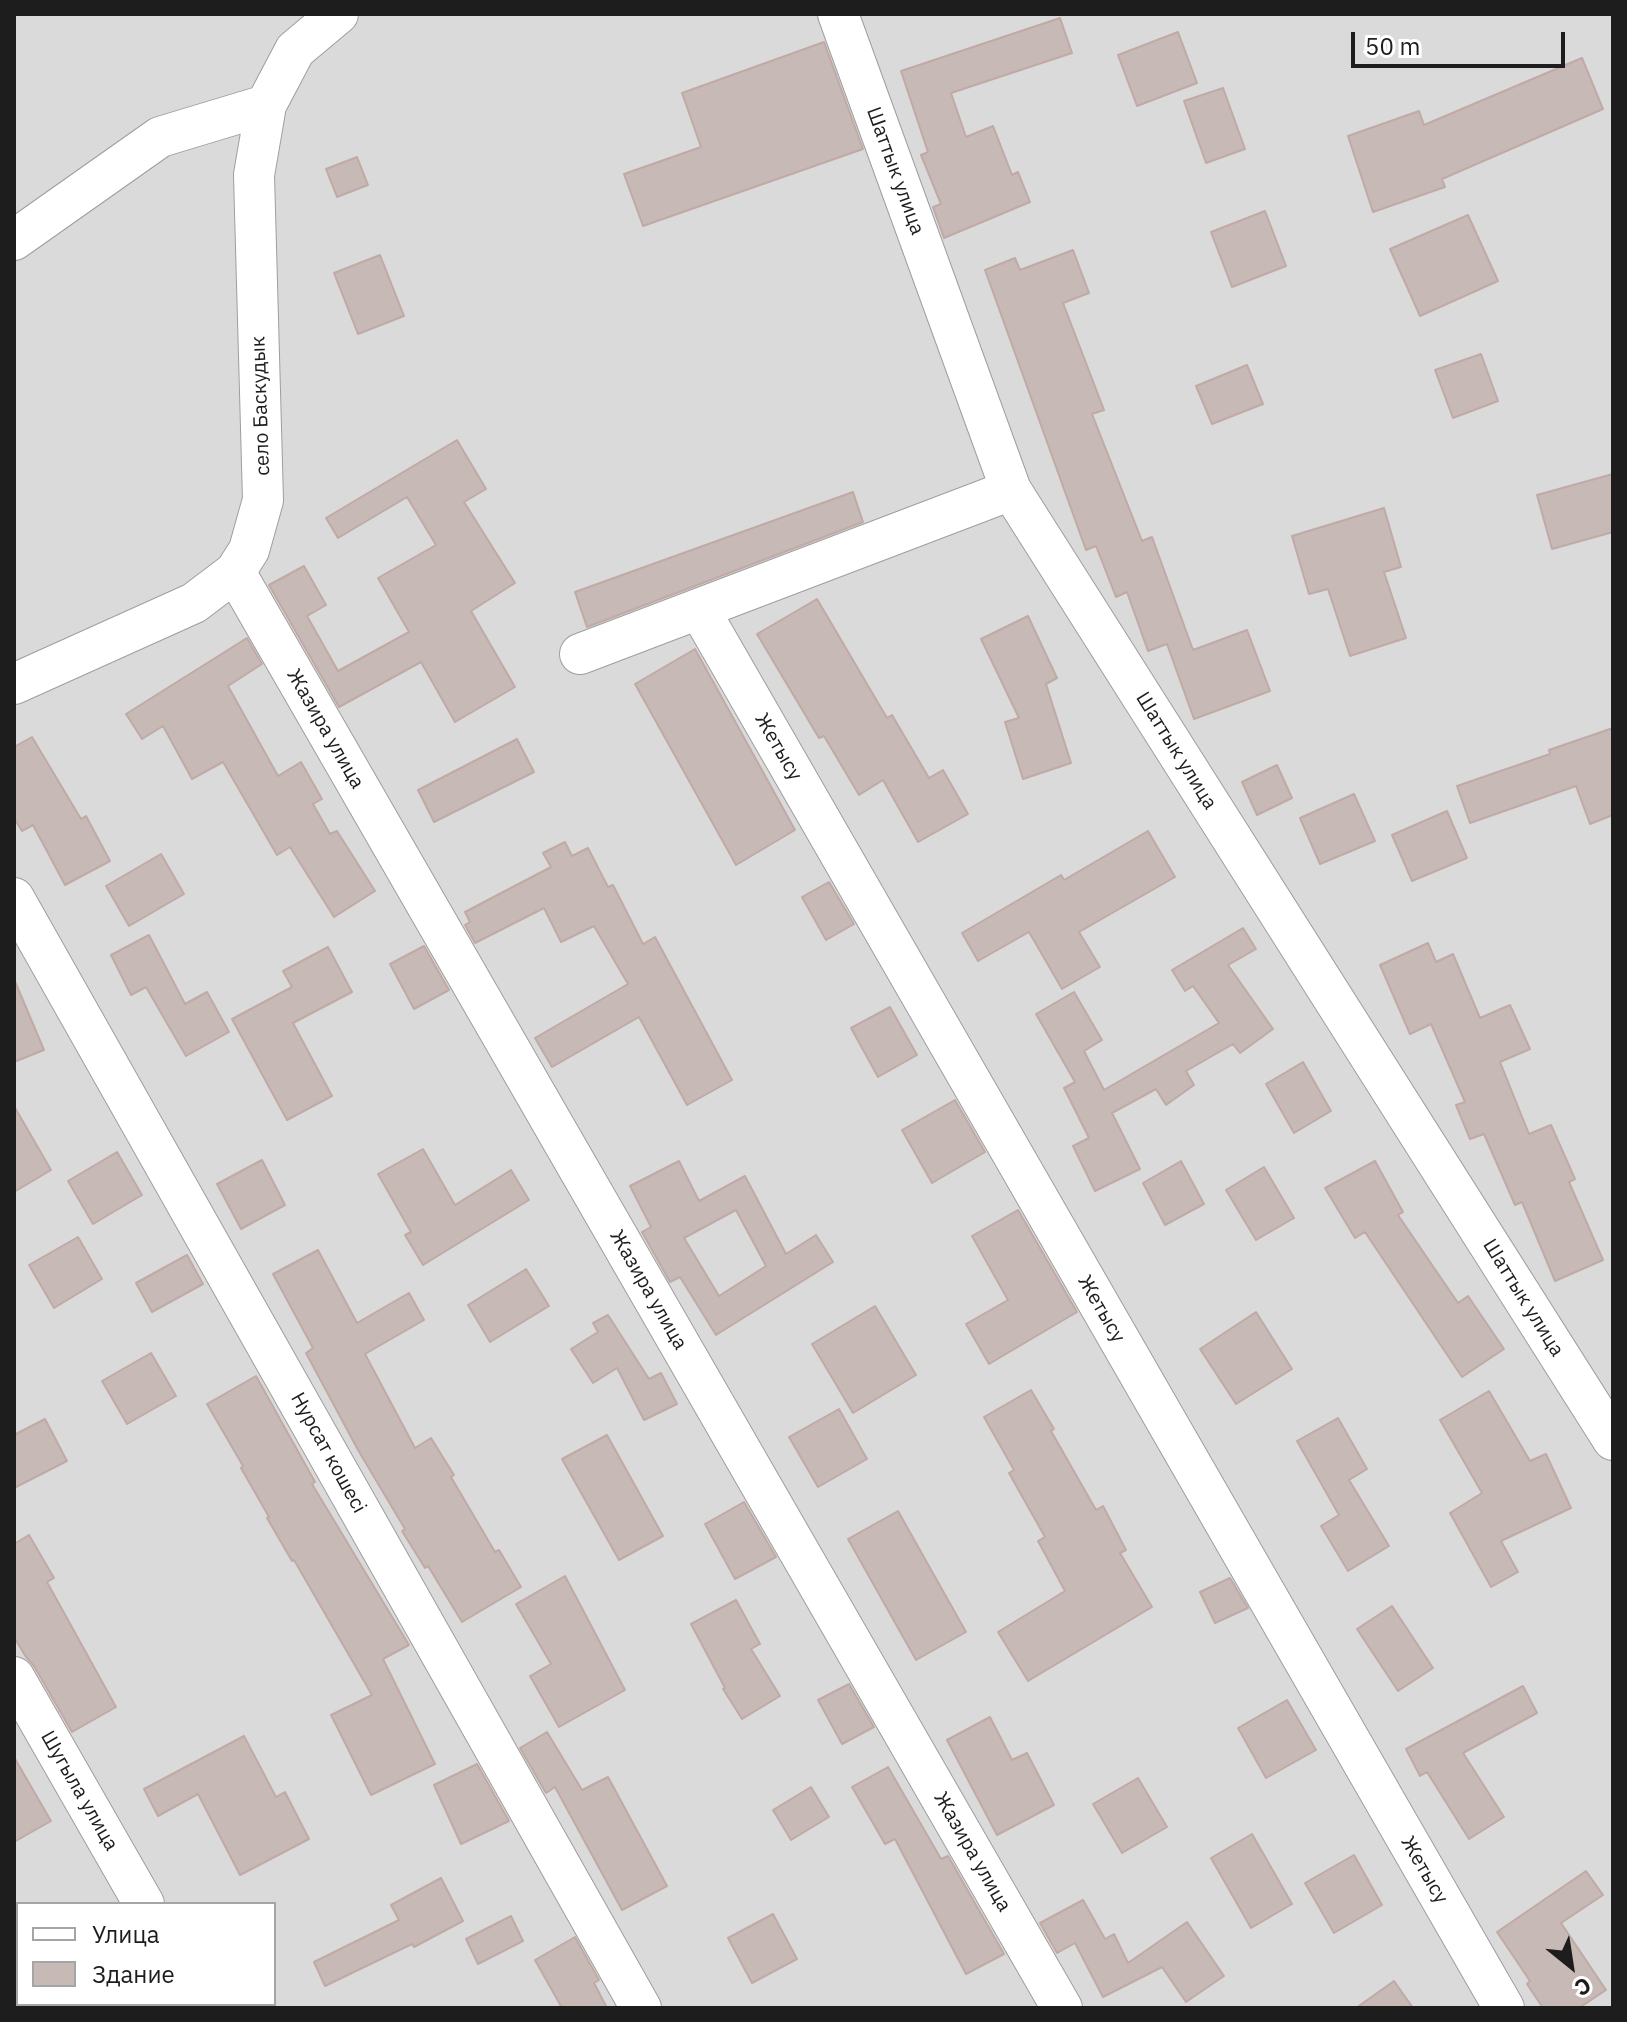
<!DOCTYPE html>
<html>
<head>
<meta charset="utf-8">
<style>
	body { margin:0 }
	#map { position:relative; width:1627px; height:2022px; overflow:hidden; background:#efe8e3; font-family:"IBM Plex Sans",sans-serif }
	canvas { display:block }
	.frame { position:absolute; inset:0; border:16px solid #1d1d1d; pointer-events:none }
	.legend { position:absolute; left:16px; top:1902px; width:260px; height:104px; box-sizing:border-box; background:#fff; border:2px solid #a5a5a5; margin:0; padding:10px 14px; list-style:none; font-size:24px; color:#1d1d1d }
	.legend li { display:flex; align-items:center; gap:16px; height:40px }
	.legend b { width:40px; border:2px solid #a5a5a5 }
	.north { position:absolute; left:1531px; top:1926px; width:80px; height:80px; -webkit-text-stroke:6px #fff; paint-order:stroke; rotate:150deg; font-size:22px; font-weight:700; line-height:32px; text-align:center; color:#1d1d1d }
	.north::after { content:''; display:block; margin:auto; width:28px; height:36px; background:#1d1d1d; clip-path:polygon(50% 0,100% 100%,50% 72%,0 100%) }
	.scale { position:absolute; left:1351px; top:32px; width:214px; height:36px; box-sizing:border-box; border:4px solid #1d1d1d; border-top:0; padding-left:10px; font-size:24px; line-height:28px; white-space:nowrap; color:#1d1d1d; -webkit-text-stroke:6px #fff; paint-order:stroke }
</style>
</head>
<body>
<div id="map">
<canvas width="1627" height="2022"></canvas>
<div class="frame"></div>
<ul class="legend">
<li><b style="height:10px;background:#fff"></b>Улица</li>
<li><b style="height:22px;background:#c6b9b6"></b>Здание</li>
</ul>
<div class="north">С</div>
<div class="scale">50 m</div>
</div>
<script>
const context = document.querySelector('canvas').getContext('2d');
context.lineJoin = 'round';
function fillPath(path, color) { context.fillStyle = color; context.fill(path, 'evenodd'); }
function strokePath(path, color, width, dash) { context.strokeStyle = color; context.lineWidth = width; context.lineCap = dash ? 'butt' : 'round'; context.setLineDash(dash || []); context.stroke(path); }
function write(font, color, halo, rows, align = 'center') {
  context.font = font + ' "IBM Plex Sans",sans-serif'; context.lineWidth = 6; context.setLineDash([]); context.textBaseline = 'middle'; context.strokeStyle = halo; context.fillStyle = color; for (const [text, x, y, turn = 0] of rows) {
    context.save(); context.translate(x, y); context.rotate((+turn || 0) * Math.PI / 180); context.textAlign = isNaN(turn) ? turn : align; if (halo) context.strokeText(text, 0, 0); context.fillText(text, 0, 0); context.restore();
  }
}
const residential = new Path2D(`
	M14 14H1613V2008H14ZM18 1904H274V2004H18Z`);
const building = new Path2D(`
	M1060 18 1072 53 951 93 966 137 993 126 1012 175 1018 172 1030 202 944 238 933 207 941 204 921 155 928 152 901 71Z
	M1178 32 1197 83 1137 106 1118 55Z
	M824 42 863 149 643 226 624 174 701 147 682 93Z
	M1582 58 1603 109 1442 179 1445 187 1373 212 1348 136 1419 111 1424 125Z
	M1223 88 1245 149 1206 163 1184 101Z
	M357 157 368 185 337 197 326 169Z
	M1265 211 1286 266 1232 287 1211 232Z
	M1468 215 1498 281 1420 316 1390 249Z
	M1073 250 1089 293 1063 303 1104 410 1092 414 1142 541 1152 537 1193 650 1247 630 1270 691 1194 719 1167 644 1148 651 1127 592 1116 597 1096 546 1086 550 985 270 1015 258 1020 270Z
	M380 255 404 316 358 334 334 273Z
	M1481 354 1498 401 1453 418 1435 370Z
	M1247 365 1263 404 1212 424 1196 386Z
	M457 440 486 489 464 502 515 583 471 611 515 687 455 722 421 662 339 707 269 585 304 566 326 605 307 616 338 671 409 632 378 578 436 545 407 497 338 538 326 518Z
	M1613 474V532L1552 549 1537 495Z
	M853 492 863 522 587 627 575 592Z
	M1384 508 1401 567 1384 572 1406 638 1350 656 1328 589 1309 594 1292 536Z
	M817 599 887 718 892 715 929 778 943 770 968 814 918 842 883 780 859 795 824 736 819 738 757 634Z
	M1028 616 1057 678 1046 684 1071 763 1023 779 1005 722 1019 718 981 639Z
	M247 638 262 664 228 686 278 776 301 762 322 799 313 804 330 834 337 831 375 891 334 917 290 847 277 855 223 762 192 779 163 726 142 739 126 714Z
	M695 649 795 830 736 865 635 684Z
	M1613 728V815L1590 824 1576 786 1470 823 1457 786 1550 754 1549 750Z
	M32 737 81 819 86 816 110 861 65 885 33 825 22 831 14 818V747Z
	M517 739 534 772 434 822 418 790Z
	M1277 765 1292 798 1257 815 1242 782Z
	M1354 794 1375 841 1320 864 1300 818Z
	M1447 811 1467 858 1412 881 1392 835Z
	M1148 831 1175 877 1079 932 1100 967 1062 989 1029 932 978 961 962 933 1061 875 1064 880Z
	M565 842 572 856 588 848 608 887 613 885 643 944 655 937 732 1080 687 1105 639 1017 552 1067 535 1038 628 984 594 926 561 942 544 908 475 943 465 925 470 922 465 912 551 867 543 853Z
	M161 854 184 894 129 926 106 886Z
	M829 882 854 924 826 940 802 897Z
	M1243 928 1256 949 1228 965 1273 1029 1240 1053 1233 1044 1186 1071 1194 1085 1166 1105 1156 1089 1112 1113 1140 1169 1095 1191 1073 1146 1089 1138 1064 1088 1075 1082 1036 1014 1074 992 1102 1040 1084 1051 1104 1090 1219 1023 1193 986 1185 991 1172 970Z
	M149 935 185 1004 207 992 229 1032 186 1056 146 987 131 995 111 955Z
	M1428 943 1436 962 1453 954 1480 1018 1510 1005 1530 1049 1500 1062 1529 1134 1551 1125 1575 1179 1569 1182 1603 1260 1555 1281 1522 1202 1515 1205 1484 1134 1470 1139 1456 1105 1465 1102 1431 1024 1410 1034 1380 965Z
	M424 946 449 990 414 1009 390 964Z
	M328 947 352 992 293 1023 332 1096 287 1120 232 1019 292 987 283 971Z
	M14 979 44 1050 14 1062Z
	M890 1007 917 1055 878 1077 851 1028Z
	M1303 1062 1331 1111 1294 1133 1266 1084Z
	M955 1100 985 1152 932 1183 902 1130Z
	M14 1106 51 1170 14 1192Z
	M423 1149 455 1205 511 1170 529 1200 423 1265 405 1235 411 1232 378 1174Z
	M117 1152 142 1195 93 1224 68 1181Z
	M262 1160 285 1205 241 1229 217 1184Z
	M679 1161 699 1201 745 1176 786 1254 816 1235 833 1262 716 1335 680 1277 670 1282 642 1232 651 1227 630 1186ZM736 1210 766 1266 719 1296 684 1238Z
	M1181 1161 1204 1204 1165 1225 1143 1183Z
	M1375 1161 1403 1212 1398 1215 1458 1303 1468 1296 1504 1349 1462 1377 1365 1232 1355 1238 1325 1188Z
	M1264 1167 1294 1218 1256 1240 1226 1190Z
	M1018 1210 1077 1312 989 1364 966 1324 1008 1300 972 1236Z
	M78 1237 102 1279 54 1308 29 1265Z
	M318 1250 357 1323 409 1293 424 1320 365 1354 415 1448 431 1438 454 1475 451 1477 495 1552 499 1550 521 1587 462 1622 428 1566 425 1568 402 1531 405 1529 358 1450 306 1353 313 1348 273 1274Z
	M187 1255 203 1284 152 1312 136 1283Z
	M526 1269 549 1306 490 1342 468 1305Z
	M875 1306 916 1375 853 1413 812 1344Z
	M1256 1312 1292 1369 1236 1404 1200 1349Z
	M608 1315 649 1379 661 1373 677 1404 644 1420 617 1368 593 1383 571 1349 598 1332 593 1323Z
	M151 1353 176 1396 127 1424 102 1381Z
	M256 1376 315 1482 312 1484 409 1645 383 1659 435 1764 371 1795 331 1715 372 1695 294 1560 292 1561 267 1518 269 1517 241 1468 243 1466 207 1404Z
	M1031 1390 1054 1429 1051 1431 1096 1510 1103 1506 1126 1550 1120 1553 1152 1607 1028 1681 998 1632 1065 1591 1038 1541 1045 1537 1009 1473 1014 1470 984 1417Z
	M1489 1391 1530 1461 1546 1454 1571 1508 1501 1541 1518 1572 1491 1587 1450 1513 1482 1493 1440 1420Z
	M839 1409 867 1459 818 1487 789 1437Z
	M1338 1418 1367 1469 1349 1480 1389 1546 1348 1571 1321 1526 1339 1515 1297 1441Z
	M45 1419 67 1461 14 1488V1435Z
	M607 1435 663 1536 619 1560 562 1459Z
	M744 1502 776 1557 735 1579 705 1524Z
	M898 1511 966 1632 916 1660 848 1539Z
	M29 1535 54 1578 47 1582 116 1707 72 1732 34 1666 26 1657 14 1637V1544Z
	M565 1576 625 1690 559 1727 530 1676 551 1664 516 1604Z
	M1230 1578 1248 1608 1215 1623 1200 1592Z
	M736 1600 760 1644 751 1649 780 1696 742 1719 723 1689 725 1688 691 1624Z
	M1392 1606 1433 1668 1398 1691 1357 1629Z
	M849 1684 874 1727 842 1744 818 1700Z
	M1523 1686 1537 1713 1463 1753 1504 1817 1469 1839 1427 1772 1420 1776 1406 1749Z
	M1287 1700 1316 1750 1266 1778 1238 1728Z
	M990 1717 1012 1760 1027 1753 1054 1805 997 1835 947 1740Z
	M547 1732 582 1790 608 1777 667 1886 622 1910 555 1787 546 1793 520 1748Z
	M244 1736 276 1797 285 1792 309 1839 240 1875 198 1794 158 1816 144 1789Z
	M14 1757 51 1821 14 1842Z
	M477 1764 509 1821 461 1844 434 1785Z
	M888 1767 941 1859 948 1856 1004 1954 966 1974 895 1839 885 1844 852 1787Z
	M1138 1778 1167 1827 1122 1853 1093 1804Z
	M811 1787 829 1817 791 1840 773 1810Z
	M1252 1834 1292 1904 1251 1928 1211 1858Z
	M1354 1855 1382 1905 1334 1933 1305 1883Z
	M1586 1871 1603 1895 1561 1923 1606 1990 1579 2008H1543L1527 1984 1530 1981 1497 1932Z
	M441 1878 463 1921 414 1947 412 1944 325 1986 314 1962 399 1920 391 1905Z
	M1083 1900 1105 1939 1114 1934 1128 1963 1187 1922 1224 1976 1186 2002 1162 1967 1103 1997 1075 1943 1057 1953 1040 1923Z
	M773 1914 797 1959 752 1983 728 1938Z
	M511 1916 523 1941 478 1964 466 1939Z
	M575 1937 599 1980 594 1983 607 2008H562L535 1960Z
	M1394 1981 1413 2008H1356Z`);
const minor = new Path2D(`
	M838 14 1011 490 1613 1440
	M14 240 160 137 266 105
	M235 572 1062 2008
	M699 609 1504 2008
	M580 654 1011 490
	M14 684 194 603 235 572 249 550 263 500 254 175 266 105 295 50 338 14
	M14 898 641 2008
	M14 1677 144 1904
	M201 2004 204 2008`);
const streetNames = [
	["Шаттык улица",895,171,70],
	["село Баскудык",261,406,-92],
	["Жазира улица",325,729,60],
	["Жетысу",778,747,60],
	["Шаттык улица",1176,751,58],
	["Жазира улица",648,1290,60],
	["Шаттык улица",1523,1298,58],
	["Жетысу",1101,1309,60],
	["Нурсат кошесi",328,1453,61],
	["Шугыла улица",79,1791,60],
	["Жазира улица",972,1852,60],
	["Жетысу",1424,1870,60]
];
fillPath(residential, '#dbdadb');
fillPath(building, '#c6b9b6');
strokePath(building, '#c0aaa5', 2);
strokePath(minor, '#9e9e9e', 42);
strokePath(minor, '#fff', 40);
write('20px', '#1d1d1d', '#fff', streetNames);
</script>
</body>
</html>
